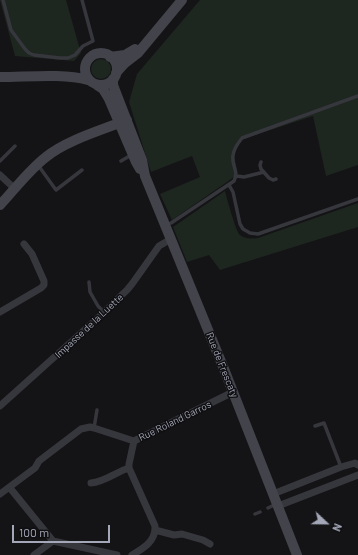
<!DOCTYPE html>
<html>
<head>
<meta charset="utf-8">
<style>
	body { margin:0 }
	#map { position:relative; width:358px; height:555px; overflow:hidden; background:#141416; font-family:Barlow,sans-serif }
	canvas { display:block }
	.north { position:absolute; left:306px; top:503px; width:40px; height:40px; -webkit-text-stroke:3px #0f0f11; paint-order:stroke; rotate:112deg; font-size:11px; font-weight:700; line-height:16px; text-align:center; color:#a4a7b7 }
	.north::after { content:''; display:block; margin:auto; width:14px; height:18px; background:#a4a7b7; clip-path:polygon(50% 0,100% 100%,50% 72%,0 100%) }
	.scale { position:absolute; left:12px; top:525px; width:98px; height:18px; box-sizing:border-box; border:2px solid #a4a7b7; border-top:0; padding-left:5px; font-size:12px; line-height:14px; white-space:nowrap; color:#a4a7b7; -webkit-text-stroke:3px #0f0f11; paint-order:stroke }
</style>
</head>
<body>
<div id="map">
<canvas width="358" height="555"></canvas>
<div class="north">N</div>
<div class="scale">100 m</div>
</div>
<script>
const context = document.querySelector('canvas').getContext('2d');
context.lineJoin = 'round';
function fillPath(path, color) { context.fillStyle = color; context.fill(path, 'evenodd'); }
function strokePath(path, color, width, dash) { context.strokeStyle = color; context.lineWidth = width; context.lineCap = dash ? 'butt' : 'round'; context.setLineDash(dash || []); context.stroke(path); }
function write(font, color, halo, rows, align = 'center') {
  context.font = font + ' Barlow,sans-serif'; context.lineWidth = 3; context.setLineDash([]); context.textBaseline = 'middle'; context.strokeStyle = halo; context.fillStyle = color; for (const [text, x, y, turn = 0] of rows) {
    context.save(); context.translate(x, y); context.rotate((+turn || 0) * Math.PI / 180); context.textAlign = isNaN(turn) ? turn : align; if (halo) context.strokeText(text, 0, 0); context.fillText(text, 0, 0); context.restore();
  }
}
const green = new Path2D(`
	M0 0H66L81 53 74 61 15 56Z
	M200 0H358V165L326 176 313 116 243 139C232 154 234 157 238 174L227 182 172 220 160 194 200 177 192 156 151 172 129 102 137 74Z
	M91 69a10 10 0 1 1 20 0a10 10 0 1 1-20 0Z
	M225 191C227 199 235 228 239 234 244 239 252 239 258 238L358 203V227L220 270 209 255 187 262 173 227Z`);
const lane = new Path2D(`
	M3 0 11 30 25 49 29 53 34 55 60 58H68L75 55 83 46 93 41 82 0
	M0 161 15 146
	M121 161 133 154
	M261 162 260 165 261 169 269 178 273 180 276 179
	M38 165 56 190 82 170
	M237 176 244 177 264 172
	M229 185 233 192 240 224 243 229 250 233 258 234 358 199
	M166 225 171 223 234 181C239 170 231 165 233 155 234 148 238 143 242 138L358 96
	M89 282 90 292 98 306 104 312
	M315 426 324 423 341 467
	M94 428 97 410
	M268 508 276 504
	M255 514 260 512`);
const street = new Path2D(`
	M0 175 15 189
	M0 312 41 288 44 285V281L32 254 24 244
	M0 406 100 316 127 290 132 284 159 246 171 239
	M91 483C105 482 116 472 129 468
	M10 488 53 541
	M0 494 35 468 39 461 81 429 90 427 94 428 134 441 233 392
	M273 494 341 467 355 463 358 465
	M278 506 358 475
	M155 530 174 535 182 534 203 540 210 544
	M34 555 53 541 117 555
	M132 555C144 548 156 541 155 526L129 468V464L134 441`);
const secondary = new Path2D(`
	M85 69a16 16 0 1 1 32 0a16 16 0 1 1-32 0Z
	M110 57 125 55 135 49
	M116 73 125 63 138 53 182 0
	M0 77C27 77 63 73 88 80
	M113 79V85L142 160 145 176 224 369 297 555
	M97 85 103 89 109 99 136 162 140 169
	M0 205C15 189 29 170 46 157 67 140 102 130 127 120`);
const streetNames = [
	["Impasse de la Luette",89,326,-43],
	["Rue de Frescaty",222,365,68],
	["Rue Roland Garros",175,421,-26]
];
fillPath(green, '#1e2620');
strokePath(lane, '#36363d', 3.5);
strokePath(street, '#36363d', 7);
strokePath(secondary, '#42434b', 10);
write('10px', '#a4a7b7', '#0f0f11', streetNames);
</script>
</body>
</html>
